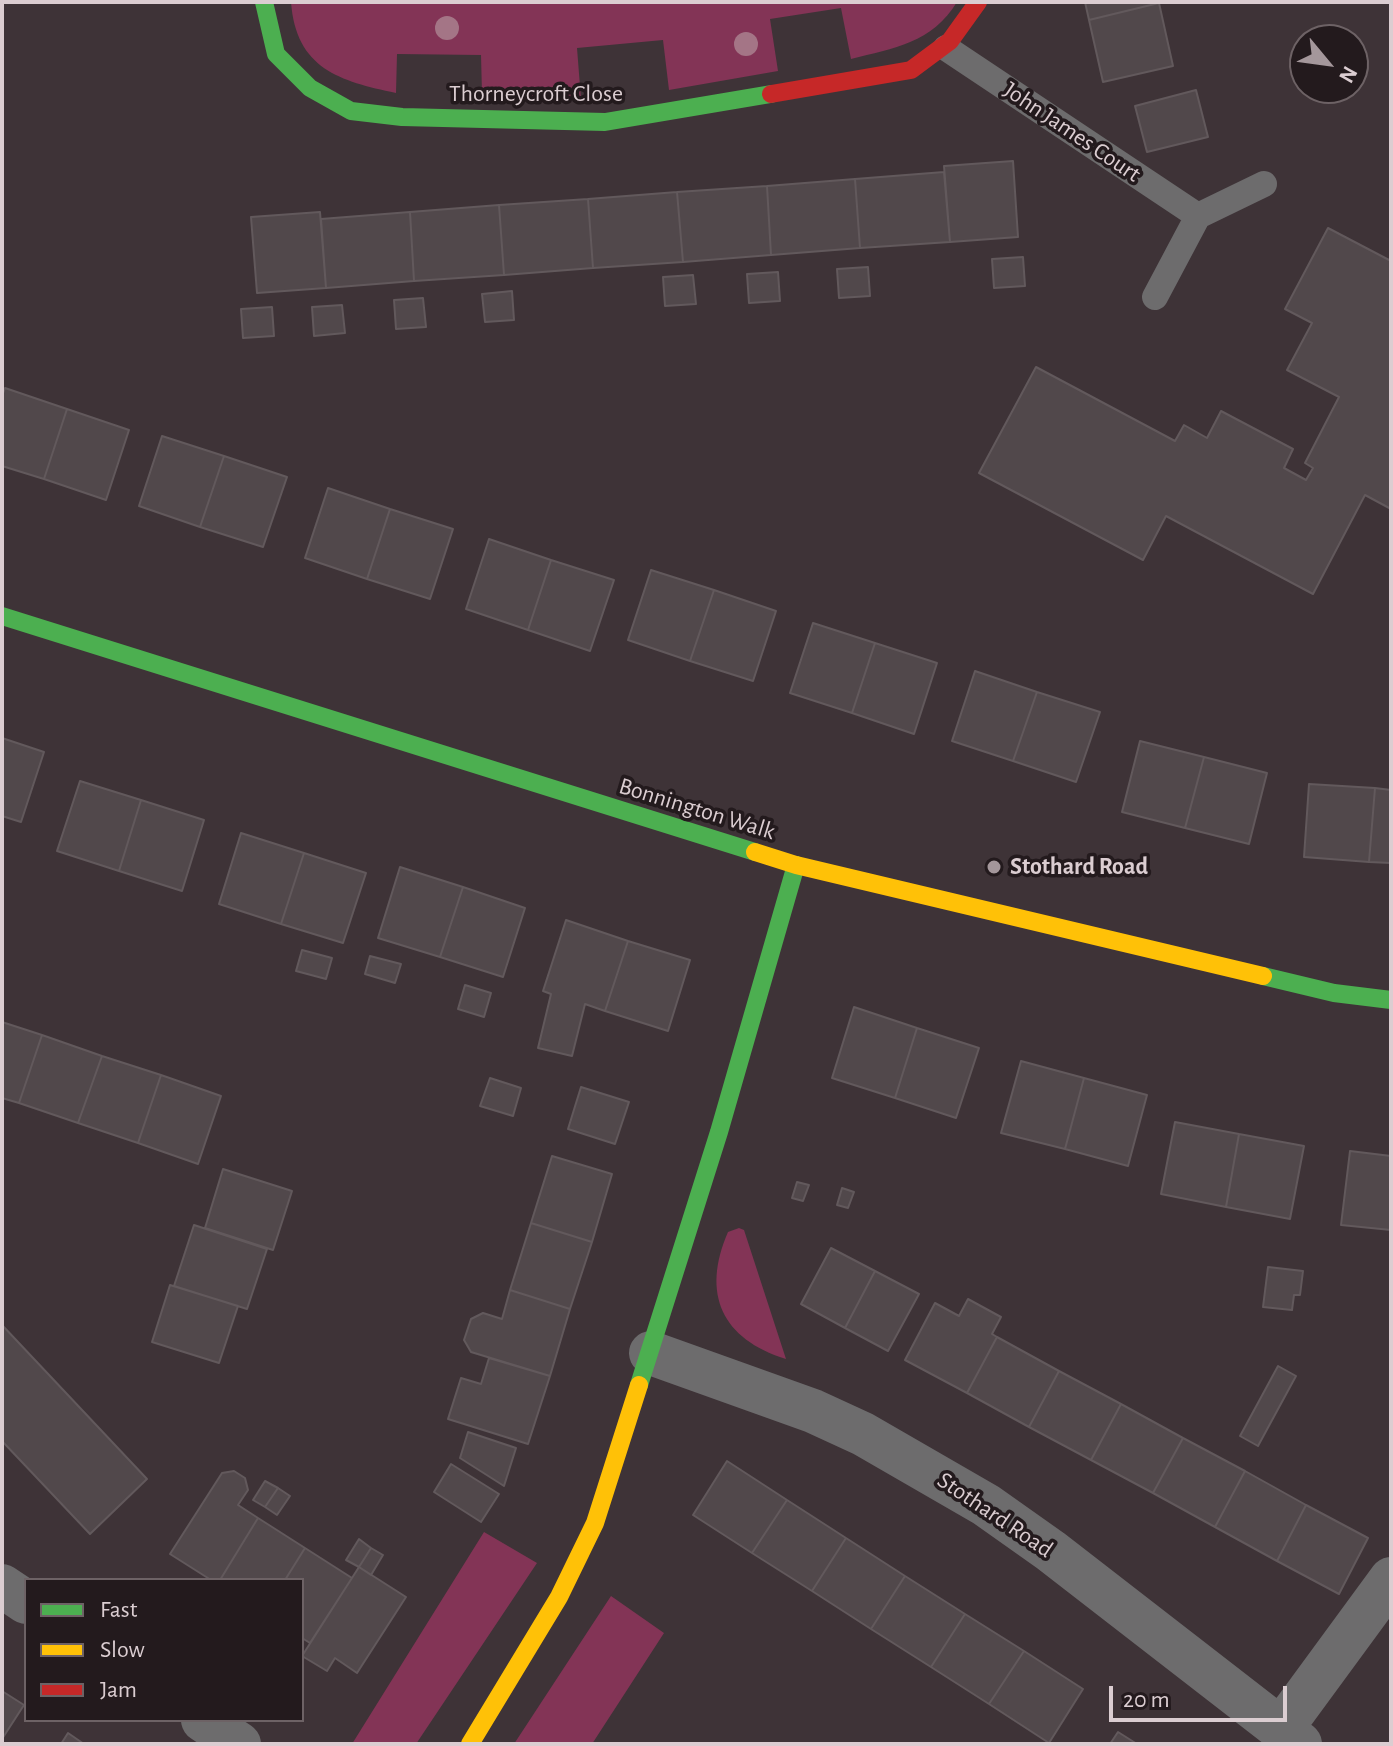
<!DOCTYPE html>
<html>
<head>
<meta charset="utf-8">
<style>
	body { margin:0 }
	#map { position:relative; width:1393px; height:1746px; overflow:hidden; background:#3e3337; font-family:"Alegreya Sans",sans-serif }
	canvas { display:block }
	.frame { position:absolute; inset:0; border:4px solid #dbcdd1; pointer-events:none }
	.legend { position:absolute; left:24px; top:1578px; width:280px; height:144px; box-sizing:border-box; background:#231a1d; border:2px solid #6d6265; margin:0; padding:10px 14px; list-style:none; font-size:24px; color:#dbcdd1 }
	.legend li { display:flex; align-items:center; gap:16px; height:40px }
	.legend b { width:40px; border:2px solid #6d6265 }
	.north { position:absolute; left:1289px; top:24px; width:80px; height:80px; box-sizing:border-box; background:#231a1d; border:2px solid #6d6265; border-radius:50%; rotate:119deg; font-size:22px; font-weight:700; line-height:32px; text-align:center; color:#dbcdd1 }
	.north::after { content:''; display:block; margin:auto; width:28px; height:36px; background:#a4979b; clip-path:polygon(50% 0,100% 100%,50% 72%,0 100%) }
	.scale { position:absolute; left:1109px; top:1686px; width:178px; height:36px; box-sizing:border-box; border:4px solid #dbcdd1; border-top:0; padding-left:10px; font-size:24px; line-height:28px; white-space:nowrap; color:#dbcdd1; -webkit-text-stroke:6px #231a1d; paint-order:stroke }
</style>
</head>
<body>
<div id="map">
<canvas width="1393" height="1746"></canvas>
<div class="frame"></div>
<ul class="legend">
<li><b style="height:10px;background:#4caf50"></b>Fast</li>
<li><b style="height:10px;background:#ffc107"></b>Slow</li>
<li><b style="height:10px;background:#c62828"></b>Jam</li>
</ul>
<div class="north">N</div>
<div class="scale">20 m</div>
</div>
<script>
const context = document.querySelector('canvas').getContext('2d');
context.lineJoin = 'round';
function fillPath(path, color) { context.fillStyle = color; context.fill(path, 'evenodd'); }
function strokePath(path, color, width, dash) { context.strokeStyle = color; context.lineWidth = width; context.lineCap = dash ? 'butt' : 'round'; context.setLineDash(dash || []); context.stroke(path); }
function write(font, color, halo, rows, align = 'center') {
  context.font = font + ' "Alegreya Sans",sans-serif'; context.lineWidth = 7; context.setLineDash([]); context.textBaseline = 'middle'; context.strokeStyle = halo; context.fillStyle = color; for (const [text, x, y, turn = 0] of rows) {
    context.save(); context.translate(x, y); context.rotate((+turn || 0) * Math.PI / 180); context.textAlign = isNaN(turn) ? turn : align; if (halo) context.strokeText(text, 0, 0); context.fillText(text, 0, 0); context.restore();
  }
}
const green = new Path2D(`
	M291 2H957C932 43 894 48 851 59L841 8 770 19 778 71 669 90 663 40 577 48 581 99 482 94 481 55 397 54 396 93C340 81 296 69 291 2Z
	M739 1228 744 1230 786 1359C722 1339 701 1294 728 1232Z
	M484 1532 537 1563 416 1744H352Z
	M611 1596 664 1633 592 1744H514Z`);
const building = new Path2D(`
	M1085 2H1159V3L1089 20Z
	M1159 3 1173 66 1103 82 1089 20Z
	M1196 90 1208 137 1147 152 1135 106Z
	M1013 161 1018 237 950 242 944 166Z
	M944 172 950 242 860 248 855 179Z
	M855 179 860 248 771 255 767 186Z
	M767 186 771 255 683 262 677 192Z
	M677 192 683 262 593 268 588 199Z
	M588 199 593 268 504 275 499 205Z
	M499 205 504 275 414 281 410 212Z
	M320 212 326 288 257 293 251 217Z
	M410 212 414 281 326 288 321 219Z
	M1328 228 1391 261V509L1365 495 1313 594 1166 516 1143 560 979 473 1036 367 1175 441 1184 425 1207 438 1221 411 1293 449 1284 468 1306 480 1313 468 1305 463 1339 397 1287 370 1312 323 1285 309Z
	M1023 257 1025 286 994 288 992 259Z
	M868 267 870 296 839 298 837 269Z
	M778 272 780 301 749 303 747 274Z
	M693 275 696 304 665 306 663 277Z
	M512 291 514 320 485 322 482 294Z
	M423 298 426 327 396 329 394 300Z
	M342 305 345 333 314 336 312 307Z
	M272 307 274 336 243 338 241 309Z
	M5 388 67 409 44 479 2 466V396Z
	M67 409 129 430 106 500 44 479Z
	M162 436 224 456 200 527 139 506Z
	M224 456 287 477 263 547 200 527Z
	M328 488 390 509 367 579 305 558Z
	M390 509 453 529 430 599 367 579Z
	M489 539 551 560 528 630 466 609Z
	M551 560 614 580 590 651 528 630Z
	M651 570 714 590 690 661 628 640Z
	M714 590 776 611 753 681 690 661Z
	M813 623 875 643 852 713 790 693Z
	M875 643 937 663 914 734 852 713Z
	M975 671 1037 692 1013 761 952 741Z
	M1037 692 1100 712 1076 782 1013 761Z
	M2 738 44 752 21 822 2 816Z
	M1140 741 1204 757 1185 828 1122 812Z
	M1204 757 1267 773 1249 844 1185 828Z
	M80 781 141 800 119 871 57 851Z
	M1309 784 1375 788 1369 862 1304 857Z
	M1375 788 1391 790V863L1369 862Z
	M141 800 204 820 182 891 119 871Z
	M241 833 304 853 281 924 219 904Z
	M304 853 366 873 343 943 281 924Z
	M400 867 463 887 440 957 378 938Z
	M463 887 525 908 503 977 440 957Z
	M566 920 628 941 605 1011 585 1004 572 1056 538 1048 551 994 543 991Z
	M628 941 690 960 668 1031 605 1011Z
	M302 950 332 958 326 979 296 971Z
	M370 956 401 964 395 983 365 974Z
	M465 985 491 993 484 1017 458 1009Z
	M854 1007 917 1028 895 1098 832 1078Z
	M2 1022 42 1035 19 1103 2 1098Z
	M917 1028 979 1048 956 1118 895 1098Z
	M42 1035 102 1056 78 1123 19 1103Z
	M102 1056 161 1075 138 1143 78 1123Z
	M1021 1061 1084 1078 1065 1149 1001 1133Z
	M161 1075 221 1096 198 1164 138 1143Z
	M490 1078 521 1088 513 1116 480 1106Z
	M1084 1078 1147 1095 1128 1166 1065 1149Z
	M581 1087 629 1102 615 1144 568 1129Z
	M1175 1122 1239 1134 1226 1207 1161 1194Z
	M1239 1134 1304 1146 1290 1219 1226 1207Z
	M1350 1151 1391 1156V1230L1341 1225Z
	M552 1156 612 1174 592 1242 531 1223Z
	M223 1169 292 1191 273 1250 205 1228Z
	M797 1182 809 1185 803 1201 792 1198Z
	M842 1188 854 1192 848 1208 837 1205Z
	M531 1223 592 1242 570 1309 510 1290Z
	M194 1225 267 1249 247 1309 174 1286Z
	M831 1248 875 1271 845 1328 801 1304Z
	M1268 1267 1303 1271 1300 1295H1294L1292 1310 1263 1307Z
	M875 1271 919 1294 888 1351 845 1328Z
	M170 1285 238 1306 219 1363 152 1342Z
	M510 1290 570 1309 550 1376 471 1352 464 1340 471 1319 483 1313 502 1319Z
	M968 1299 1001 1317 992 1334 997 1337 967 1393 905 1360 935 1303 959 1316Z
	M2 1325 147 1479 90 1534 2 1441Z
	M997 1337 1059 1371 1029 1427 967 1393Z
	M489 1358 550 1376 528 1444 448 1419 461 1378 481 1384Z
	M1278 1366 1296 1376 1258 1446 1240 1436Z
	M1059 1371 1121 1404 1091 1460 1029 1427Z
	M1121 1404 1183 1438 1153 1493 1091 1460Z
	M468 1432 516 1448 504 1486 460 1458Z
	M1183 1438 1245 1471 1215 1527 1153 1493Z
	M727 1461 787 1500 752 1553 693 1515Z
	M451 1464 499 1494 481 1522 434 1492Z
	M234 1471 245 1478 248 1490 238 1505 258 1518 220 1580H211L170 1554 222 1473Z
	M1245 1471 1306 1505 1277 1561 1215 1527Z
	M265 1481 278 1488 265 1507 253 1500Z
	M278 1488 290 1496 277 1515 265 1507Z
	M787 1500 846 1538 812 1591 752 1553Z
	M1306 1505 1368 1538 1339 1594 1277 1561Z
	M258 1518 305 1548 285 1580H220Z
	M846 1538 905 1576 871 1629 812 1591Z
	M359 1539 371 1548 359 1567 346 1560Z
	M305 1548 352 1578 310 1643 302 1638V1580H285Z
	M371 1548 383 1555 371 1575 359 1567Z
	M359 1567 406 1597 357 1673 335 1658 327 1671 302 1656Z
	M905 1576 965 1614 931 1667 871 1629Z
	M965 1614 1024 1651 989 1704 931 1667Z
	M1024 1651 1083 1689 1049 1743 989 1704Z
	M2 1691 24 1705 2 1739Z
	M1118 1732 1137 1744H1110Z
	M68 1733 84 1744H61Z`);
const lane = new Path2D(`
	M946 48 1198 216
	M1155 297 1198 216 1264 184`);
const street = new Path2D(`
	M651 1353 813 1411 863 1434 986 1505 1051 1551 1300 1744
	M2 1586 26 1602
	M203 1720 239 1744
	M1281 1729 1391 1579`);
const fast = new Path2D(`
	M264 2 276 54 310 88 351 111 402 117 605 122 771 94
	M2 616 755 852
	M1263 976 1334 993 1391 1000
	M639 1385 719 1132 796 865`);
const slow = new Path2D(`
	M755 852 796 865 1263 976
	M470 1744 559 1597 595 1523 639 1385`);
const jam = new Path2D(`
	M771 94 911 70 950 41 978 2`);
const trees = [
	[447,28],
	[746,44]
];
const markers = [
	[994,867,8,"#a4979b"]
];
const streetNames = [
	["Thorneycroft Close",536,94],
	["John James Court",1072,132,34],
	["Bonnington Walk",697,809,17],
	["Stothard Road",995,1515,34]
];
const poiNames = [
	["Stothard Road",1010,867]
];
fillPath(green, '#833456');
fillPath(building, '#51484b');
strokePath(building, '#62595c', 2);
strokePath(lane, '#6d6c6d', 26);
strokePath(street, '#6d6c6d', 44);
strokePath(fast, '#4caf50', 18);
strokePath(slow, '#ffc107', 18);
strokePath(jam, '#c62828', 18);
context.fillStyle = '#a47586';
for (const [x, y] of trees) { context.beginPath(); context.arc(x, y, 12, 0, 2 * Math.PI); context.fill(); }
for (const [x, y, r, color] of markers) { const dot = new Path2D(); dot.arc(x, y, r, 0, 2 * Math.PI); context.fillStyle = color; context.fill(dot); strokePath(dot, '#231a1d', 3); }
write('24px', '#dbcdd1', '#231a1d', streetNames);
write('bold 24px', '#dbcdd1', '#231a1d', poiNames, 'left');
</script>
</body>
</html>
